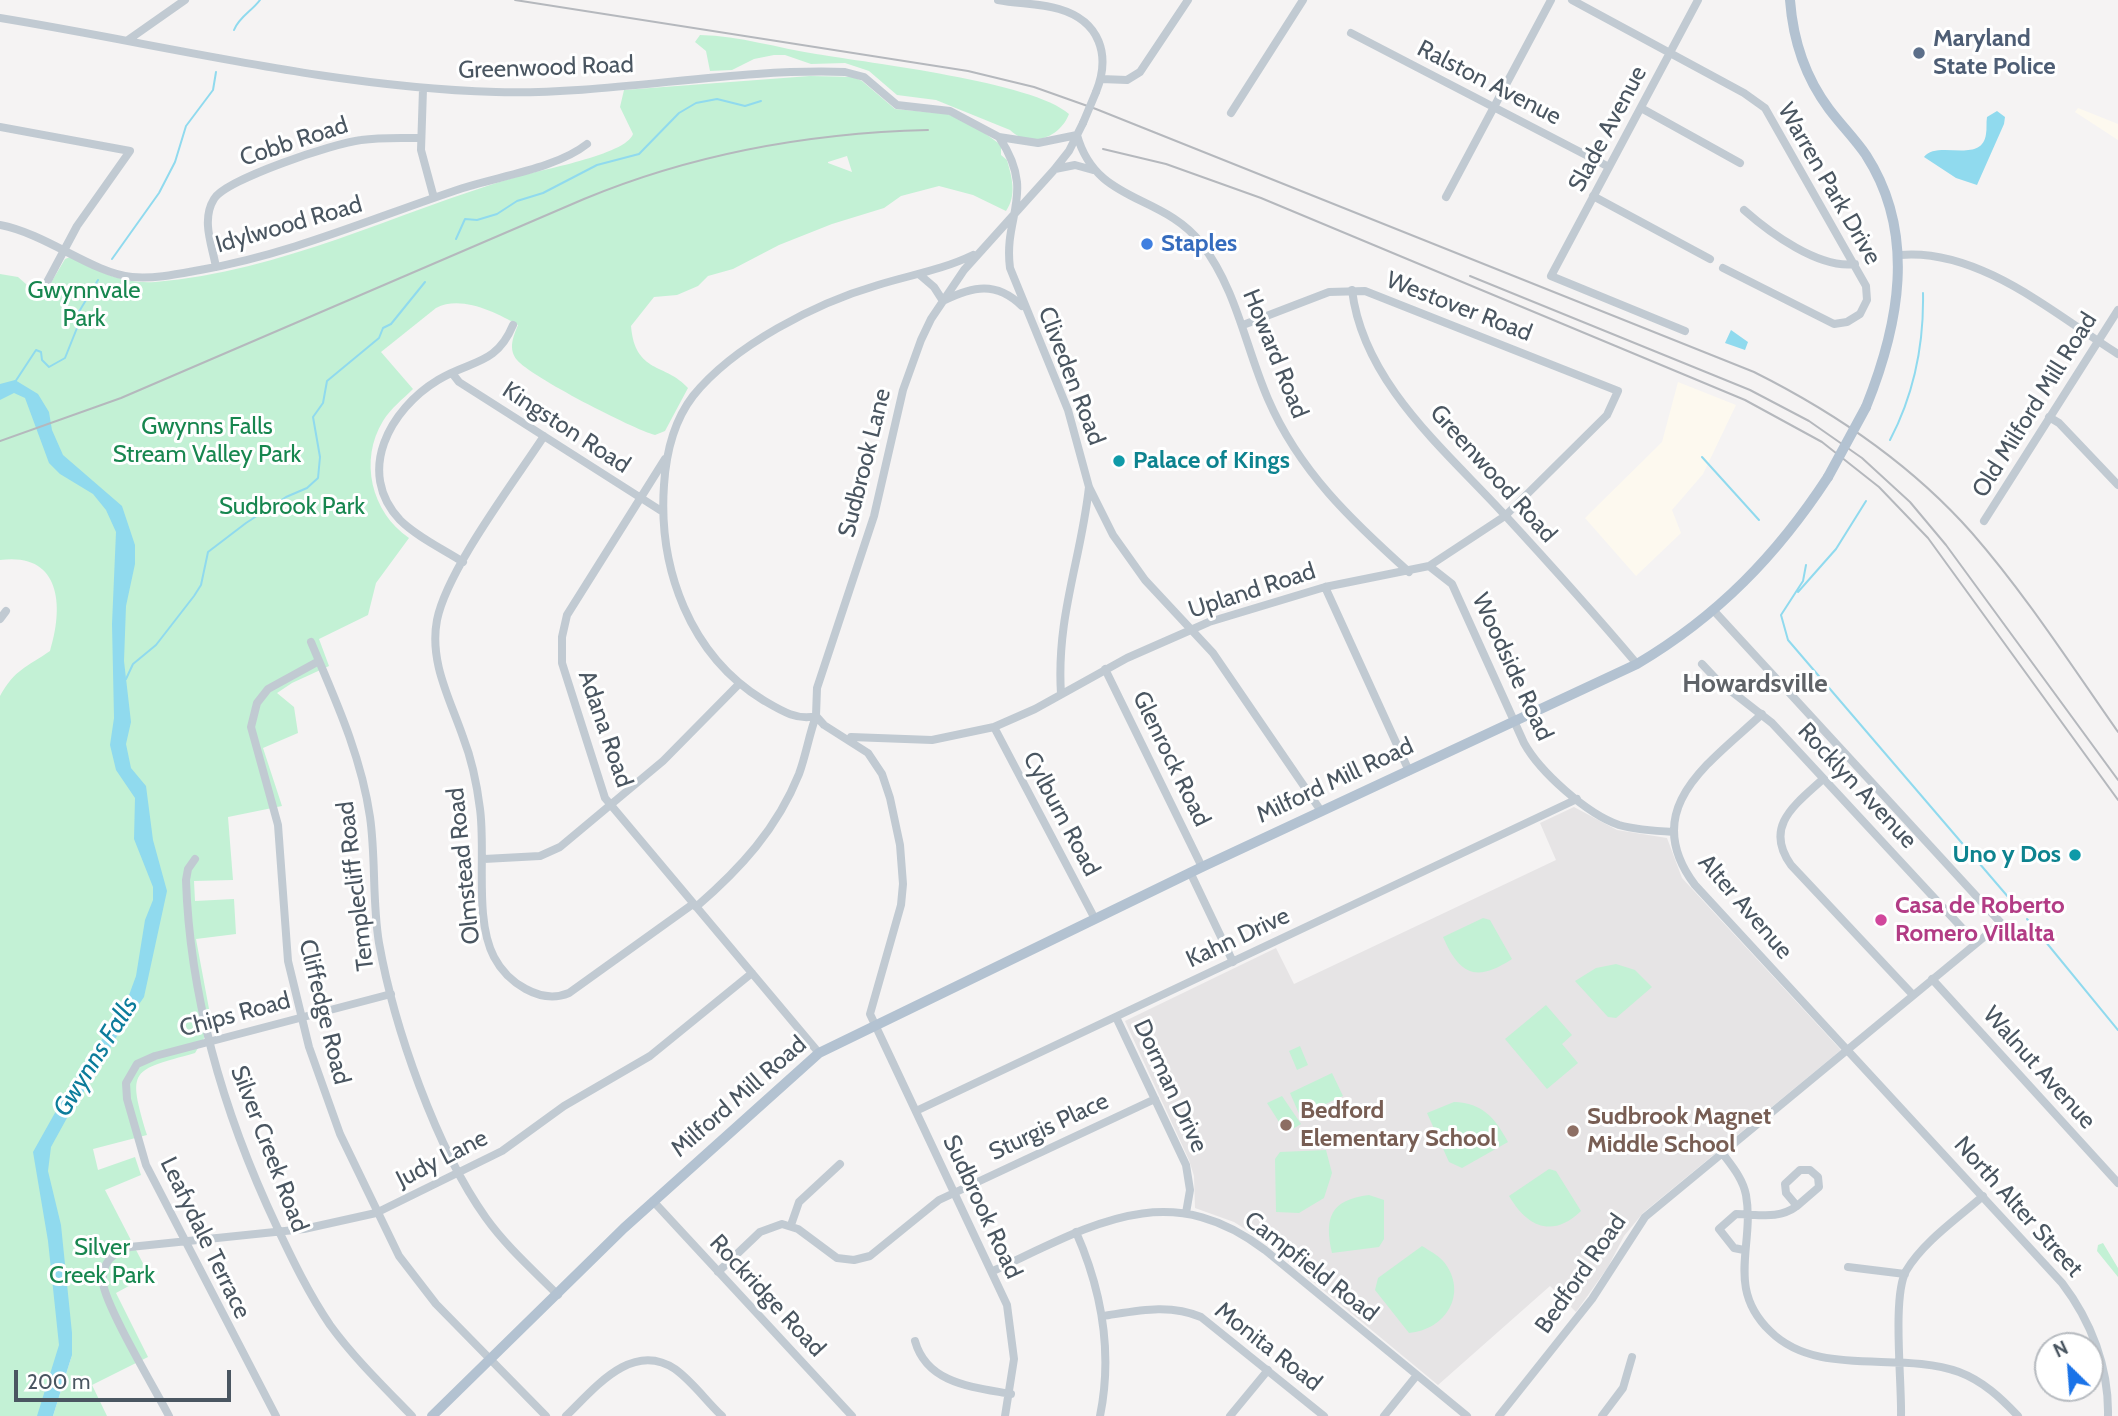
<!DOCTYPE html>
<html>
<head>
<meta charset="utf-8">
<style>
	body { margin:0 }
	#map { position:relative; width:2118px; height:1416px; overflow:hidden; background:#f5f3f3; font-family:Cabin,sans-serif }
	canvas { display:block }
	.north { position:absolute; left:2034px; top:1332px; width:70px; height:70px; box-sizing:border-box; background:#fff; border:2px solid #b7bbc0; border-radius:50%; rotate:335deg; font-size:19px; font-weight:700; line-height:28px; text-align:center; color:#4a5661 }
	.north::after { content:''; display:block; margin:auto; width:24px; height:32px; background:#1a73e8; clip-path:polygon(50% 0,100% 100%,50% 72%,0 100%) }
	.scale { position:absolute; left:14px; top:1370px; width:217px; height:32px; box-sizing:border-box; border:4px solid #4a5661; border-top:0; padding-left:9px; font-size:21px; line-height:24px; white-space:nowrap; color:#4a5661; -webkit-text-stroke:5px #fff; paint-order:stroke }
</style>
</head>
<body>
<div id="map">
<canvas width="2118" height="1416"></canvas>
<div class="north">N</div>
<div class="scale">200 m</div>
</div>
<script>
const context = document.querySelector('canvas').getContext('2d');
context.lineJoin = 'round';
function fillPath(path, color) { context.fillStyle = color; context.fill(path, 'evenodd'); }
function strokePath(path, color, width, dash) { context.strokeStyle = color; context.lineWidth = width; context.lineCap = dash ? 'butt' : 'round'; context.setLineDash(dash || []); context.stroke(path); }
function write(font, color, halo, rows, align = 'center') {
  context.font = font + ' Cabin,sans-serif'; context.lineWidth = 6; context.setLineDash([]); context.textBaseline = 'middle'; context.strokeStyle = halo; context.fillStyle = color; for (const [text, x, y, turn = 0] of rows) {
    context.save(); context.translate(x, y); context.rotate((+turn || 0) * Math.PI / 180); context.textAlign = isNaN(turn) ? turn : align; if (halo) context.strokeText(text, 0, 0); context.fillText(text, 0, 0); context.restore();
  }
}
const commercial = new Path2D(`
	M2078 108 2118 124V140L2075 112Z
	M1678 382 1736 405 1703 474 1672 510 1681 533 1636 576 1585 518 1662 442Z`);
const education = new Path2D(`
	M1574 807 1617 830 1667 838 1682 878 1841 1050 1643 1213 1624 1236 1608 1267 1576 1312 1550 1286 1438 1385 1264 1241 1234 1222 1195 1208 1194 1176 1189 1160 1125 1021 1276 948 1294 984 1556 860 1540 823Z`);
const green = new Path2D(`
	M700 35C740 36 778 48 816 54 869 63 1034 82 1069 114 1060 138 1029 149 1010 130L936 100 897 95 869 71 845 63 811 64 785 55H774L754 59 732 70 710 71 706 51 695 42Z
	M810 76 853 77 862 81 895 109 948 114 979 129 1001 145V155L1007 160C1012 178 1017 195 1006 211L973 195 939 186 901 196 884 208 832 224 779 245 733 269 708 276 698 286 677 295 654 297 631 326C635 374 666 363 688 388L665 431 655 435C633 429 531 377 517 360 508 349 513 337 518 325 495 312 461 295 436 308L381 352 413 389C403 399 391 408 383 421 359 460 371 512 409 538L376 583 368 615 319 639 329 666 292 683 277 693 294 707 298 733 263 748 282 806 228 817 233 880 194 881 195 901 234 899 236 934 196 939 212 1025 195 1053C131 1071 127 1068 147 1135L93 1149 98 1170 135 1157 141 1175 105 1190 149 1275 116 1293 148 1357 92 1385 107 1416H53L72 1355 45 1416H0V696C15 669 27 667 50 651 64 606 61 552 0 560V274L18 277 42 298 65 259 70 257C98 271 122 284 155 282 281 272 397 212 516 177 539 170 626 155 633 134L620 107 624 90ZM847 156 852 172 828 163V162Z
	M1483 918 1490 920 1512 959C1477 982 1460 976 1443 937Z
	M1616 964 1635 970 1652 987 1616 1018 1608 1017 1575 981 1596 968Z
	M1546 1005 1572 1035 1562 1044 1578 1063 1547 1089 1505 1039Z
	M1300 1046 1308 1065 1297 1070 1289 1051Z
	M1332 1073 1343 1096 1300 1116 1290 1093Z
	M1282 1096 1301 1124 1286 1133 1267 1103Z
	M1454 1102C1483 1103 1495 1118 1508 1142L1462 1168 1449 1162 1427 1113Z
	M1326 1150 1332 1173 1324 1198 1299 1213 1276 1212 1275 1159 1280 1152Z
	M1549 1169 1556 1171 1581 1211C1553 1238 1528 1228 1509 1196Z
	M1369 1195 1384 1200V1239L1379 1247 1332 1253C1324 1218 1330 1200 1369 1195Z
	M2103 1243 2118 1268V1277L2097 1251 2098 1245Z
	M1422 1246C1430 1251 1438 1255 1444 1262 1469 1294 1445 1330 1409 1333L1375 1290 1378 1278Z`);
const water = new Path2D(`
	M1997 111 2005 117 2004 124 1977 185 1956 178 1924 157C1937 139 1982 165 1986 134 1987 129 1986 123 1987 117Z
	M1731 330 1748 342 1745 350 1725 343Z
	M15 380 38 394 49 412 52 430 63 455 122 506 135 545V564L126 606 124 661 131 722 126 744 131 768 146 786 153 840 167 891 144 997 113 1042 101 1067 73 1107 51 1147 48 1171 61 1225 72 1333V1355L53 1416H37L59 1345 48 1241 33 1152 70 1086 125 1006 136 976 145 920 153 900V887L134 839 135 798 116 770 110 745 114 718 112 624 116 532 106 510 93 494 60 474 49 463 25 398 14 393 0 400V384Z`);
const stream = new Path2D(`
	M234 30C239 17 252 11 260 0
	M456 239 465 219 477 220 497 214 517 201 543 193 597 165 639 154 679 113 696 103 717 99 745 106 761 101
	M112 259 159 193 175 162 186 126 213 90 216 72
	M15 382 36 350 41 352 42 360 49 367 65 358 77 328 74 320 98 280
	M1890 440C1914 394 1924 345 1923 293
	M1702 457 1759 520
	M1806 565 1803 581 1781 615 1788 640 2009 898
	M1798 592 1836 549 1866 501
	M126 679 133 664 156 645 194 596 201 585 208 552 246 523 286 497 307 488 318 478 320 457 313 417 323 403 327 381 379 338 383 328 391 324 425 282
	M2027 919 2118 1030`);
const minor = new Path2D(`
	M998 0C1018 4 1039 3 1059 9 1100 21 1111 55 1096 92
	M1572 0 1744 93 1765 108 1866 286 1867 300 1860 314 1847 322 1834 324 1723 268
	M0 18C165 45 329 87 496 92 613 95 729 68 845 72L864 77 897 105 950 111 999 137 1038 143 1077 135
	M1351 33 1609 167
	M128 40 185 0
	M1101 79 1127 80 1140 72 1188 0
	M423 89 421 150 434 198
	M1641 108 1740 163
	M1231 113 1303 0
	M0 127 130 151 77 226 45 286
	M1077 135C1096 204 1162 193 1201 243 1237 290 1245 346 1268 399 1299 471 1352 521 1409 572
	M999 137C1037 194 1003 215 1010 268L1068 410 1089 487 1113 535 1145 580 1213 653 1321 811
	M1055 169 1075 165 1093 170
	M1593 196 1710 259
	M1446 197 1551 0
	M1744 210C1770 233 1819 269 1855 264
	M0 225C47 234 92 273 132 277 155 279 178 274 200 270 292 254 375 217 463 188 500 176 557 168 587 144
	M1900 255C1979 248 2053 313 2118 354
	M216 267C212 245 201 220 214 199 226 179 335 143 361 140 381 137 401 138 420 138
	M920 275 934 287 943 301C973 286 996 281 1022 306
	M1352 290C1363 382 1444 449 1502 512 1548 562 1594 613 1637 664
	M1685 331 1551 276 1698 0
	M452 373 459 382 663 512
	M2049 417 2059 423 2118 485
	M544 436C514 482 447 570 437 620 429 662 450 699 463 737 472 760 477 785 480 809 486 853 474 919 494 957 507 982 540 1005 569 993L693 904
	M665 459 567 615 562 637V663L605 798 819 1053
	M1984 521 2118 310
	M463 562C443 549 417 537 400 520 355 472 390 409 438 380 470 360 496 366 513 325
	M1429 566 1452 584 1524 743C1540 772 1587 814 1619 825 1637 830 1655 831 1674 832
	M1325 587 1409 771
	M0 619 6 611
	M311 642C335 699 361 755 370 817 376 859 372 901 379 943 394 1027 436 1148 486 1218 506 1246 533 1270 558 1295
	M319 661 268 689 257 703 251 727 278 825 288 961 309 1047 340 1134 399 1256 436 1304 546 1416
	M1702 664 1717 680 1772 723 1976 943
	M1105 669 1202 867
	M1061 694C1056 617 1081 560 1089 487
	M1762 714C1711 762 1637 808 1695 885L2062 1283C2091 1321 2109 1367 2108 1416
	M816 716C797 721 780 710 763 700 690 655 658 569 664 485 666 453 673 422 693 396 734 345 816 303 878 285 910 275 942 270 973 255
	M994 727 1095 919
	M851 737 932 740 994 727 1035 709 1127 658 1209 622 1325 587 1429 566 1505 516 1607 415 1618 391 1365 291 1329 292 1243 325
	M1823 779C1796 804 1763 826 1791 865L1913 995
	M195 859 188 869 186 880C190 1002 225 1117 277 1227 293 1261 309 1294 330 1325 354 1358 384 1387 412 1416
	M484 859 540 856 560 847 663 761 739 684
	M1190 872 1233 962
	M696 907C740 869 777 829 799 774 806 755 809 735 816 716
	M1932 979 2118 1183
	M1116 1017 1186 1165 1190 1190 1186 1213
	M916 1111 1577 799
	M1723 1154C1732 1166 1743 1179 1746 1195 1755 1246 1725 1287 1770 1331 1818 1379 1900 1350 1959 1372 1983 1381 2001 1398 2018 1416
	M653 1201 852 1416
	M791 1225 799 1202 840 1164
	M1076 1232C1102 1291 1113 1352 1100 1416
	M1744 1250 1734 1248 1719 1229 1736 1214C1758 1214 1778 1220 1797 1206L1786 1193 1785 1184 1800 1170H1810L1818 1177 1819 1187 1797 1206
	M1848 1267 1905 1274
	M993 1271C1089 1227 1167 1175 1265 1250L1467 1416
	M718 1272 760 1232 782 1224 798 1229 837 1258 854 1260 870 1256 939 1200 1155 1099
	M1103 1316C1136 1311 1169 1303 1201 1317L1324 1416
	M915 1341C927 1384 973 1387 1011 1394
	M169 1416C155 1389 106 1307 103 1283 101 1264 113 1251 130 1247L304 1229 376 1213 502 1151 564 1106 650 1056 752 973
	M276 1416 146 1165 127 1099 126 1083 137 1064 155 1056 391 994
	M566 1416C594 1389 632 1340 675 1369 693 1382 706 1401 722 1416
	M1005 1416 1014 1359 1007 1305 870 1014 901 905 903 884 900 845 890 798 882 774 868 753 824 725 816 716 817 688 874 516 903 390 921 340 931 319 964 270 1054 170 1069 151 1083 123
	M1230 1416 1268 1370
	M1384 1416 1417 1375
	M1499 1416 1592 1299 1645 1217 2001 923 1715 612
	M1602 1416 1623 1388 1632 1357
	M1901 1416C1902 1383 1892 1297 1906 1271 1923 1242 1958 1218 1983 1196`);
const major = new Path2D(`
	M1790 0C1793 40 1805 77 1829 109 1841 125 1855 139 1866 155 1917 234 1899 325 1866 407
	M432 1416 624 1228 819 1053 1202 867 1637 664C1718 616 1777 555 1828 477`);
const rail = new Path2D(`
	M515 0 968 71 1034 87 1096 109 1754 372C1836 413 1911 464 1972 533 2026 595 2071 665 2118 732
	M1103 149 1166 164 1261 198 1745 400 1822 442 1879 487 1928 538 2118 800
	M1470 276 1750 390 1809 421 1862 458 1910 502 1946 545 2118 780
	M0 441 121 398 584 199C695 153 808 133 928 130`);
const minorBridge = new Path2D(`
	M1083 123 1096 92`);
const majorBridge = new Path2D(`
	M1828 477 1866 407`);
const markers = [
	[1919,53,7,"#5c6f8a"],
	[1147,244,7,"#3f7fe0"],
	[1119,461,7,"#0f9aa8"],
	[2075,855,7,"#0f9aa8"],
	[1881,920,7,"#d1479c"],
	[1286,1125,7,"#8d6e63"],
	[1573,1131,7,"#8d6e63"]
];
const serviceNames = [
	["Maryland",1933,39],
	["State Police",1933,67]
];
const streetNames = [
	["Greenwood Road",546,68,-2],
	["Ralston Avenue",1489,83,27],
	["Slade Avenue",1608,129,-62],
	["Cobb Road",294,142,-18],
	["Warren Park Drive",1829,184,60],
	["Idylwood Road",289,225,-16],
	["Westover Road",1459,307,21],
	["Howard Road",1275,354,68],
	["Cliveden Road",1071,376,69],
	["Old Milford Mill Road",2035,405,-58],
	["Kingston Road",566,428,33],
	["Sudbrook Lane",865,463,-76],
	["Greenwood Road",1493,474,48],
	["Upland Road",1252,591,-18],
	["Woodside Road",1512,667,65],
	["Adana Road",605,729,71],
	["Glenrock Road",1171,759,64],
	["Milford Mill Road",1335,781,-25],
	["Rocklyn Avenue",1857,786,47],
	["Cylburn Road",1061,814,62],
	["Olmstead Road",464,866,-96],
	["Templecliff Road",356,886,-97],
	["Alter Avenue",1745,907,49],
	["Kahn Drive",1238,938,-25],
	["Cliffedge Road",324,1012,76],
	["Chips Road",235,1015,-15],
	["Walnut Avenue",2039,1068,48],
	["Dorman Drive",1170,1086,65],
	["Milford Mill Road",739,1097,-41],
	["Sturgis Place",1049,1127,-25],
	["Silver Creek Road",269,1149,69],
	["Judy Lane",442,1159,-27],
	["Sudbrook Road",982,1207,65],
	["North Alter Street",2018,1207,48],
	["Leafydale Terrace",205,1238,64],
	["Campfield Road",1311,1267,38],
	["Bedford Road",1581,1274,-55],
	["Rockridge Road",767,1296,47],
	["Monita Road",1268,1347,38]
];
const shopNames = [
	["Staples",1161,244]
];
const parkNames = [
	["Gwynnvale",84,291],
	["Park",84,319],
	["Gwynns Falls",207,427],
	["Stream Valley Park",207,455],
	["Sudbrook Park",292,507],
	["Silver",102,1248],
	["Creek Park",102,1276]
];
const cultureNames = [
	["Palace of Kings",1133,461],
	["Uno y Dos",2061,855,"right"]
];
const hotelNames = [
	["Casa de Roberto",1895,906],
	["Romero Villalta",1895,934]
];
const educationNames = [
	["Bedford",1300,1111],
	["Elementary School",1300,1139],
	["Sudbrook Magnet",1587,1117],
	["Middle School",1587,1145]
];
const neighbourhoodNames = [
	["Howardsville",1755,684]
];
const waterNames = [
	["Gwynns Falls",96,1057,-58]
];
fillPath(commercial, '#fdf9ef');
fillPath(education, '#e6e4e5');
fillPath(green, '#c3f1d5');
fillPath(water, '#90daee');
strokePath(stream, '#90daee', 2);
strokePath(minor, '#c1cad2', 8);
strokePath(major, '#b3c2d1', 10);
strokePath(rail, '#b5b8bd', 2);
strokePath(minorBridge, '#c1cad2', 8);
strokePath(majorBridge, '#b3c2d1', 10);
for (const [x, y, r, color] of markers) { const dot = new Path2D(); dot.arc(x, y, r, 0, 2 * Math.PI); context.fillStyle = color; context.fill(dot); strokePath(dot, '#fff', 2.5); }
write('bold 24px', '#4e5e75', '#fff', serviceNames, 'left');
write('24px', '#4a5661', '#fff', streetNames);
write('bold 24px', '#366cbe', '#fff', shopNames, 'left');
write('24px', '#17864f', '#fff', parkNames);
write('bold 24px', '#0d838f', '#fff', cultureNames, 'left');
write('bold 24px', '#b23c85', '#fff', hotelNames, 'left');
write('bold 24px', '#785e54', '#fff', educationNames, 'left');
write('bold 26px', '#5f6368', '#fff', neighbourhoodNames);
write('italic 26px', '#0c7c9b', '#fff', waterNames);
</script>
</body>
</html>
